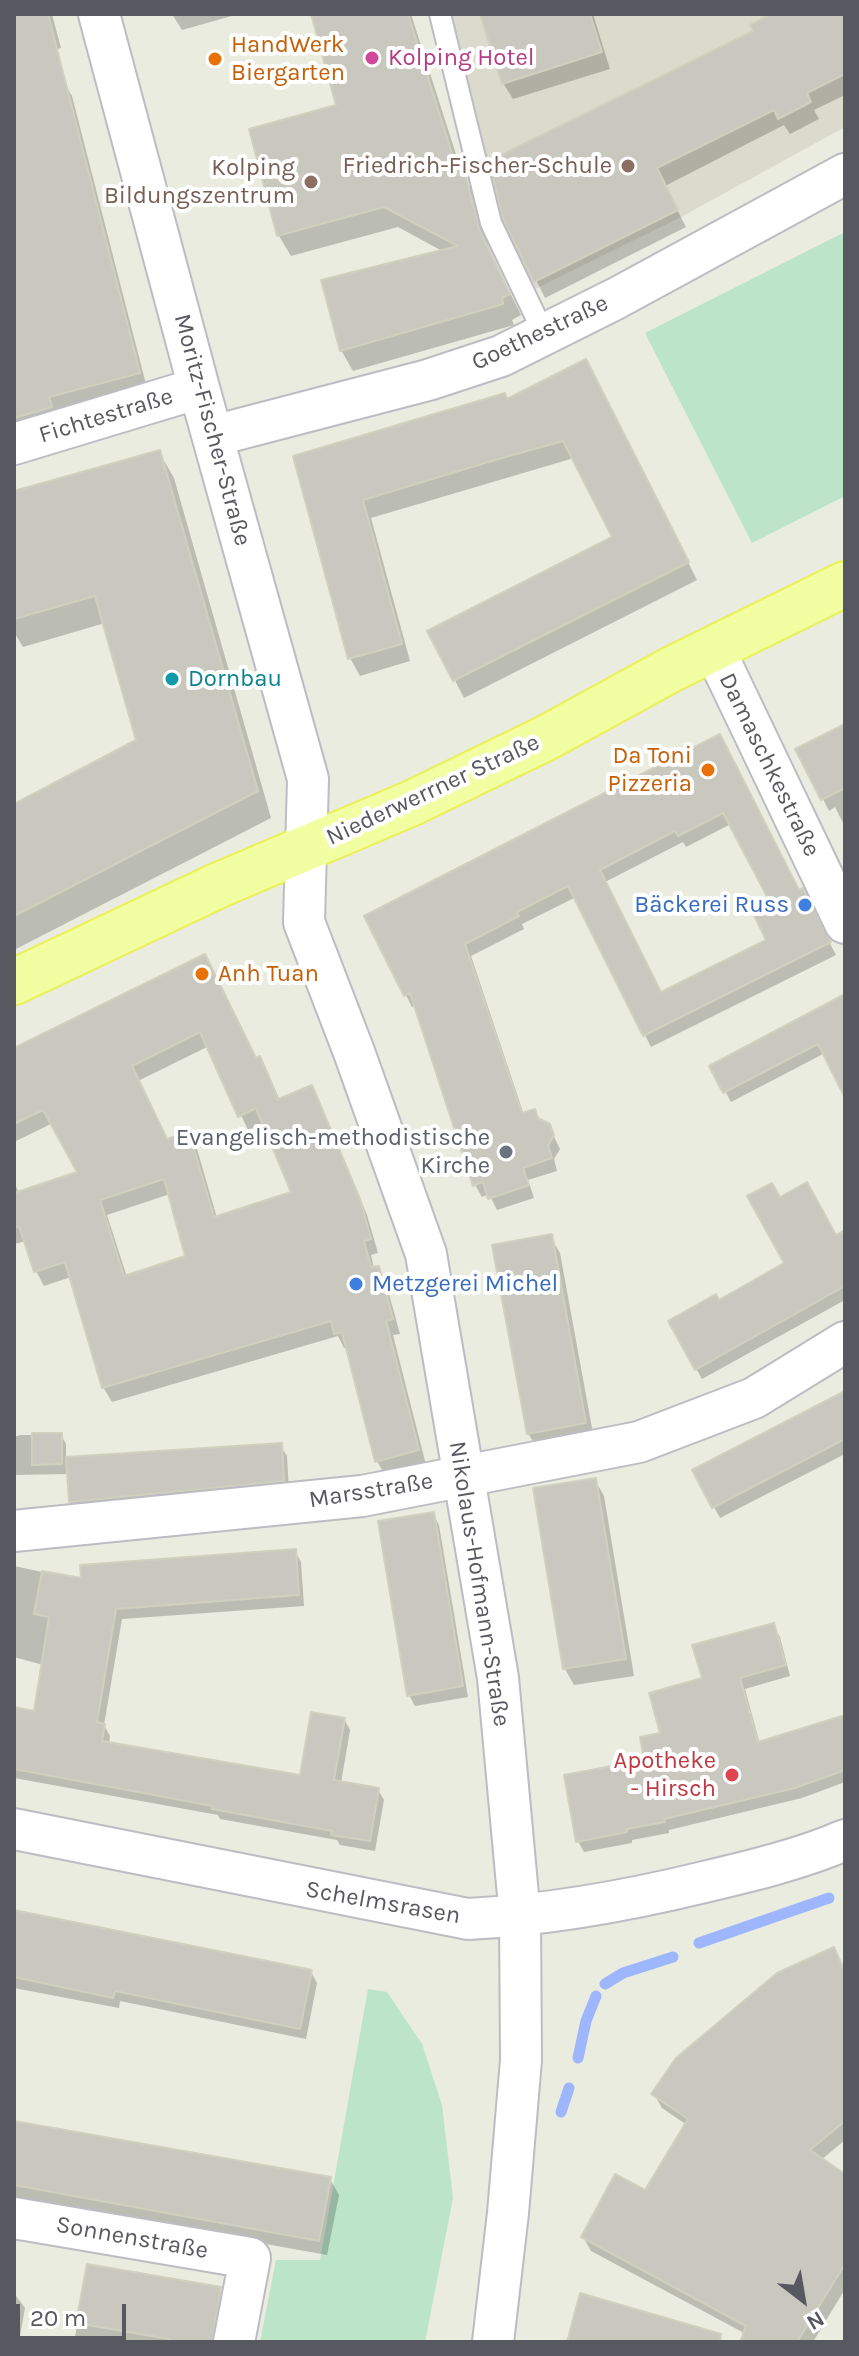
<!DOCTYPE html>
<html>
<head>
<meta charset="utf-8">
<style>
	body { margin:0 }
	#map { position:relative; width:859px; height:2356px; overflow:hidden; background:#eaecdf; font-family:Karla,sans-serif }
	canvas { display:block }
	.frame { position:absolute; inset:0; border:16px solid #585960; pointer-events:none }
	.north { position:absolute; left:763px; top:2260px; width:80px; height:80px; -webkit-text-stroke:6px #fff; paint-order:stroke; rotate:149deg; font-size:22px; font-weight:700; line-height:32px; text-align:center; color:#585960 }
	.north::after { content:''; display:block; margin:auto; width:28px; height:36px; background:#585960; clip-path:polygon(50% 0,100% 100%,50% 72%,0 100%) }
	.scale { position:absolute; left:16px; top:2304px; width:110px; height:36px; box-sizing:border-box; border:4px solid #585960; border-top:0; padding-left:10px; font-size:24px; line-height:28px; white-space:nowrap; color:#585960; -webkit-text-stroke:6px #fff; paint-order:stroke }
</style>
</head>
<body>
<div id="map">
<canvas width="859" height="2356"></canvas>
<div class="frame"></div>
<div class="north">N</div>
<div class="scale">20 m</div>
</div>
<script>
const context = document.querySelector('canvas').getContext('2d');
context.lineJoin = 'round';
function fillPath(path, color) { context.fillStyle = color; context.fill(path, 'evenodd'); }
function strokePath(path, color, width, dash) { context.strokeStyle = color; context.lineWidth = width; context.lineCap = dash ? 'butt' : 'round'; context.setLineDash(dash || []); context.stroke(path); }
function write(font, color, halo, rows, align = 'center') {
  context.font = font + ' Karla,sans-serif'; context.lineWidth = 8; context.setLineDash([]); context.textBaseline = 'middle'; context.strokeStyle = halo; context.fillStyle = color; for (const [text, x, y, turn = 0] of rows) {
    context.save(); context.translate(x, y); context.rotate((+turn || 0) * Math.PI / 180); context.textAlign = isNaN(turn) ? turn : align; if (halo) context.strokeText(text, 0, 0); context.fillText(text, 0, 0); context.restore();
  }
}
const education = new Path2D(`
	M448 14H845V127L681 217 533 290 492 206Z`);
const green = new Path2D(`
	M845 232V496L752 543 645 333Z
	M368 1989 387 1992 422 2044 442 2105 453 2198 425 2342H260L276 2260H320Z`);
const shadow = new Path2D(`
	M14 14H52L61 48 14 59Z
	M172 14H239L182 30Z
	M313 14H411L463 176 476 196 490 252 521 315 512 320 514 325 353 371 341 350 444 252 398 227 291 256 279 236 251 130 339 107Z
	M482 14H593L610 69 513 99 503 83Z
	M776 14H845V95L814 110 819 119 790 134 784 125 665 186 686 227 545 298 505 218Z
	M63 81 72 96 147 388 14 436V95Z
	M595 379 697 580 464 698 430 632 615 538 574 458 371 518 410 661 360 676 350 658 295 457Z
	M159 452 174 478 271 818 14 950V807L138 740 105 623 23 647 14 632V493Z
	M845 726V827L835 807 829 811 798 750Z
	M719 737 799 893 809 903 836 955 651 1047 576 897 522 924 524 929 471 956 524 1115 534 1111 540 1121 549 1126 560 1149 554 1159 557 1171 528 1180 534 1198 497 1210 489 1194 482 1197 475 1185 416 1005 412 1007 406 995 366 917ZM731 824 774 905 769 940 661 995 605 882 683 842 686 847Z
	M204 957 256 1060 267 1073 279 1100 311 1087 319 1101 367 1215 378 1253 371 1255 374 1269 378 1268 386 1283 400 1334 393 1335 426 1465 385 1475 377 1461 348 1347 344 1348 338 1336 112 1402 103 1387 71 1277 44 1286 36 1271 26 1241 14 1244V1182L19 1193 80 1173 53 1123 14 1142V1051ZM209 1046 248 1130 264 1123 294 1193 217 1218 197 1149 188 1135 167 1141 138 1081ZM170 1194 188 1257 127 1277 107 1215Z
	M845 997V1093L825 1053 731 1102 712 1067Z
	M780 1200 835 1238 845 1232V1300L702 1379 670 1322 719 1302 787 1264Z
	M550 1236 560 1253 594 1439 538 1450 528 1433Z
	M845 1394V1454L720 1518 714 1507Z
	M20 1435H61L66 1444V1459L280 1445 287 1456 289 1492 78 1513 71 1502 69 1474 14 1475V1437Z
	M595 1480 604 1496 634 1676 574 1685 565 1669Z
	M433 1514 439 1525 468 1697 415 1706 409 1695Z
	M295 1551 301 1562 304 1606 122 1619 104 1725 110 1736 109 1744 301 1778 344 1719 350 1730 341 1783 378 1790 384 1800 375 1851 340 1845 337 1840 220 1819 218 1815 14 1778V1709L36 1713 43 1665 14 1657V1566L84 1581Z
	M773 1626 780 1637 790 1676 745 1689 760 1744 845 1717V1782L802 1798 669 1830V1833L632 1840V1843L584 1852 578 1841 646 1762 704 1680Z
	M14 1912 311 1972 317 1983 306 2039 120 2001 119 2008 14 1988Z
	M834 1950 845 1972V2140L821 2160 845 2177V2289L813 2342H742L746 2334 591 2251 583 2237 646 2193 687 2125 662 2108 654 2094Z
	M14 2123 330 2179 339 2195 327 2255 14 2199Z
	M88 2266 220 2289 226 2300 218 2342H74Z
	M14 2293 25 2308 19 2342H14Z`);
const stream = new Path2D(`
	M699 1943 829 1898
	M605 1984 623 1973 673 1957
	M578 2058 586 2021 596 1996
	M561 2112 569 2088`);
const building = new Path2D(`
	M14 14H48L140 373 49 397 52 407 14 418Z
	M311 14H408L459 176 465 173 479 229 510 294 502 298 503 304 340 351 321 280 458 246 384 207 277 236 249 129 336 105Z
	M480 14H590L602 52 502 84Z
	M772 14H845V74L807 93 811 102 778 119 774 110 657 168 678 210 534 282 503 219 489 161 753 31 750 25Z
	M586 359 689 562 453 681 427 631 612 537 563 441 495 460 363 500 402 644 348 659 293 456 505 393 507 399Z
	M160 450 258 791 14 916V804L136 740 95 596 14 619V491Z
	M845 724V788L821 800 795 749Z
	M720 734 799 890 803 888 831 942 643 1036 568 886 517 912 519 916 465 944 522 1113 535 1109 538 1118 550 1124 554 1135 548 1146 552 1158 523 1168 529 1185 488 1199 483 1182 473 1186 410 993 404 996 364 916ZM723 813 771 904 753 913 766 940 661 992 600 870 675 831 678 836Z
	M205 954 256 1058 260 1056 278 1098 276 1100 312 1085 360 1199 371 1239 364 1241 371 1267 379 1266 393 1319 386 1321 419 1450 375 1462 342 1332 334 1334 331 1321 102 1388 65 1262 34 1272 19 1226 14 1228V1193L77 1172 43 1110 14 1124V1048ZM200 1032 238 1117 256 1108 291 1192 214 1217 189 1132 167 1139 132 1066ZM164 1179 185 1256 124 1276 100 1200Z
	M845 994V1098L818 1044 723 1093 709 1066Z
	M807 1182 836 1235 845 1230V1286L695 1370 668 1321 716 1294 719 1300 784 1263 747 1196 772 1183 780 1197Z
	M552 1234 586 1423 527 1434 492 1245Z
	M845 1391V1439L712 1508 692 1470Z
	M32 1433H62V1464L32 1465Z
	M282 1443 284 1481 69 1502 66 1457Z
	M596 1478 626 1659 563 1669 533 1488Z
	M434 1512 463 1686 407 1696 378 1521Z
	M296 1549 299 1595 116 1609 97 1722 105 1724 102 1741 300 1775 311 1712 345 1718 334 1780 379 1788 370 1841 331 1835 332 1831 212 1809 213 1806 14 1769V1707L34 1711 49 1617 34 1614 42 1571 81 1578 80 1565Z
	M774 1623 786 1665 740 1678 758 1742 845 1715V1770L795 1788 664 1819 665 1822 627 1829V1832L576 1842 564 1775 644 1760 640 1737 660 1733 649 1693 702 1678 692 1645Z
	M14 1910 312 1970 300 2029 115 1991 113 1998 14 1977Z
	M834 1947 845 1972V2121L810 2150 845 2174V2264L797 2342H740L746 2326 581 2237 615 2174 645 2190 688 2119 651 2094 676 2058 777 1973Z
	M14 2121 331 2177 319 2241 14 2185Z
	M87 2264 221 2287 212 2342H169V2339L76 2323Z
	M580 2293 721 2334 720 2342H567Z`);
const lane = new Path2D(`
	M440 14 491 223 544 334`);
const street = new Path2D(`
	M99 14 199 388 308 779 304 922 354 1052 426 1254 498 1678 520 1917 521 2060 508 2213 493 2342
	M213 436 428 380 501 356 617 298 845 174
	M14 444 199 388
	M714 649 845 923
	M14 1531 362 1496 639 1442 754 1398 845 1342
	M14 1829 468 1919C548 1915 626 1901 704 1882 751 1871 801 1859 845 1840
	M14 2218 250 2258 234 2342`);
const primary = new Path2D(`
	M14 982 219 885 412 803 546 738 672 669 845 584`);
const markers = [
	[372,58,8,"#d1479c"],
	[215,59,8,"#e8710a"],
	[628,166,8,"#8d6e63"],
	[311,182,8,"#8d6e63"],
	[172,679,8,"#0f9aa8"],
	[708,770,8,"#e8710a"],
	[805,905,8,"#3f7fe0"],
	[202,974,8,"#e8710a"],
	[506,1152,8,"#6b7280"],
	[356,1284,8,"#3f7fe0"],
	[732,1775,8,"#e0444e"]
];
const foodNames = [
	["HandWerk",231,45],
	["Biergarten",231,73],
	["Da Toni",692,756,"right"],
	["Pizzeria",692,784,"right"],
	["Anh Tuan",218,974]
];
const hotelNames = [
	["Kolping Hotel",388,58]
];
const educationNames = [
	["Friedrich-Fischer-Schule",612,166],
	["Kolping",295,168],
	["Bildungszentrum",295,196]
];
const streetNames = [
	["Goethestraße",540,333,-25],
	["Fichtestraße",106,416,-17],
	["Moritz-Fischer-Straße",212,430,75],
	["Damaschkestraße",769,765,64],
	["Niederwerrner Straße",433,790,-25],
	["Marsstraße",371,1491,-9],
	["Nikolaus-Hofmann-Straße",479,1584,81],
	["Schelmsrasen",383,1903,10],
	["Sonnenstraße",132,2238,10]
];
const cultureNames = [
	["Dornbau",188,679]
];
const shopNames = [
	["Bäckerei Russ",789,905],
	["Metzgerei Michel",372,1284,"left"]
];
const worshipNames = [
	["Evangelisch-methodistische",490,1138],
	["Kirche",490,1166]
];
const healthNames = [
	["Apotheke",716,1761],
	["- Hirsch",716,1789]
];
fillPath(education, '#dbdbcd');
fillPath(green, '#bbe4c8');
fillPath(shadow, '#0003');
strokePath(stream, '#9db6fe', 11);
fillPath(building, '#c8c8bf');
strokePath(building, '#d0d0be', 2);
strokePath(lane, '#bcbcc3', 24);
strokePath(street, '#bcbcc3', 44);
strokePath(primary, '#ebf054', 48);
strokePath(lane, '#fff', 20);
strokePath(street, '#fff', 40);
strokePath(primary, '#f1fea2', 44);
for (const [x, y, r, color] of markers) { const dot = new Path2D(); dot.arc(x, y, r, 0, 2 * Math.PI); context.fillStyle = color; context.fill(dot); strokePath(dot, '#fff', 3); }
write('24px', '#c56008', '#fff', foodNames, 'left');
write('24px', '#b23c85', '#fff', hotelNames, 'left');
write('24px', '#785e54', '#fff', educationNames, 'right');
write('24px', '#585960', '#fff', streetNames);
write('24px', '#0d838f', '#fff', cultureNames, 'left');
write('24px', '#366cbe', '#fff', shopNames, 'right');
write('24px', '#5b616d', '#fff', worshipNames, 'right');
write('24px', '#be3a42', '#fff', healthNames, 'right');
</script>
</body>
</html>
